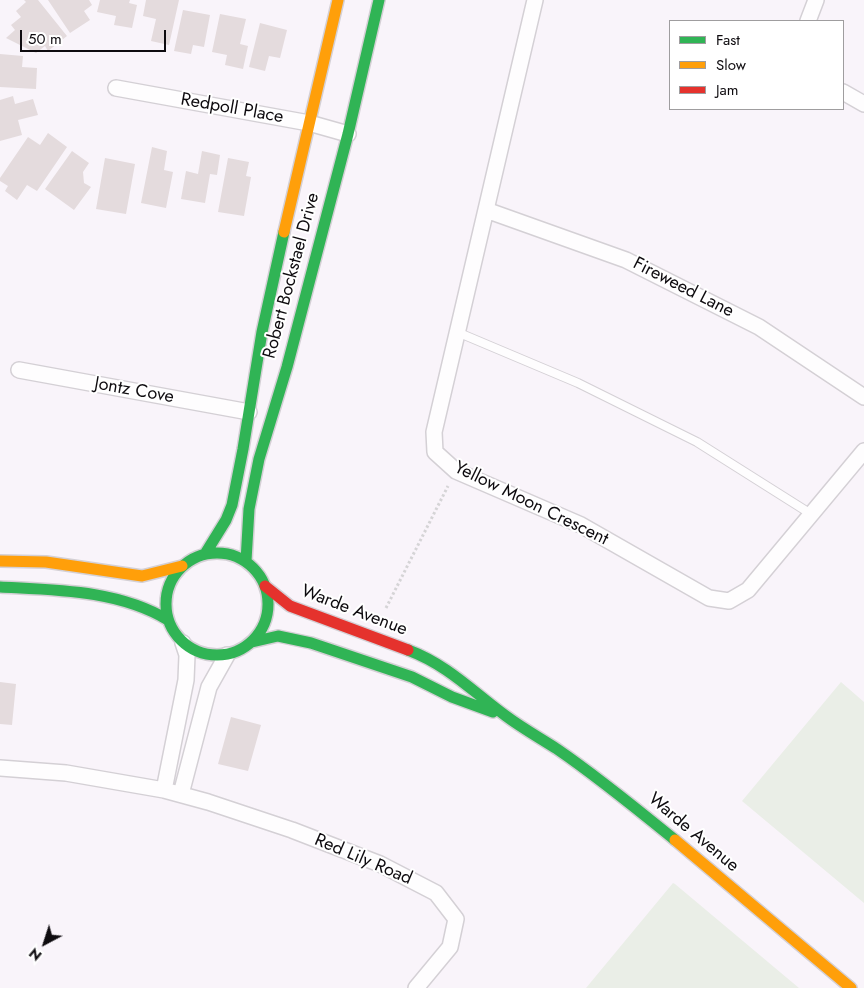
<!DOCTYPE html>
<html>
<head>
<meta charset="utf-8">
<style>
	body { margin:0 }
	#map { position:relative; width:864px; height:988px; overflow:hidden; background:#f9f4fa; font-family:Jost,sans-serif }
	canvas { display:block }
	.legend { position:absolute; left:669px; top:20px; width:175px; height:90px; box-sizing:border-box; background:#fff; border:1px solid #9f9d9f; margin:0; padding:6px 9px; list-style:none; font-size:15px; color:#0e0b0f }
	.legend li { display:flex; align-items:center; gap:10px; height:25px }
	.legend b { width:25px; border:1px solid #9f9d9f }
	.north { position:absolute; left:20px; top:918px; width:50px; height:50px; -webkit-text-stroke:4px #fff; paint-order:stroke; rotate:220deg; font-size:14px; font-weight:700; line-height:20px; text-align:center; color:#0e0b0f }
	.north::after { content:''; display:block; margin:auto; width:18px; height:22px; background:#0e0b0f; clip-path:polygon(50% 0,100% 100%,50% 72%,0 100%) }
	.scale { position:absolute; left:20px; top:30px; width:146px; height:22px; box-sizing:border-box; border:2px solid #0e0b0f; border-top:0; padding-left:6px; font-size:15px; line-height:18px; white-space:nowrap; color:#0e0b0f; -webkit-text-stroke:4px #fff; paint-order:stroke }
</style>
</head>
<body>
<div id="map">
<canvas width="864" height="988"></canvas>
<ul class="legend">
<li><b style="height:6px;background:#30b455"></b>Fast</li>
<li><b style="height:6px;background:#ff9f0a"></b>Slow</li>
<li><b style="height:6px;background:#e5322d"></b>Jam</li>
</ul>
<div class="north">N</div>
<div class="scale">50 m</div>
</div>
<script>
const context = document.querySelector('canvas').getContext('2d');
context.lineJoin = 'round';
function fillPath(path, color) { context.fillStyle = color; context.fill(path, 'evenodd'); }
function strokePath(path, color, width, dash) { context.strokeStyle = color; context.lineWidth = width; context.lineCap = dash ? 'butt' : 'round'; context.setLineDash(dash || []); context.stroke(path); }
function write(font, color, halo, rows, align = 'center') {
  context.font = font + ' Jost,sans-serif'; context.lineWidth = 4; context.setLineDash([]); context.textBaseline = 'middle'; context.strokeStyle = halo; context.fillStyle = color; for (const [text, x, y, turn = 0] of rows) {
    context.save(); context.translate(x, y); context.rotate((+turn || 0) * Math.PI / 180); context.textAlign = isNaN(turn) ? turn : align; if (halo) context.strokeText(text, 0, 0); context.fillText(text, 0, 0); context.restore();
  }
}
const green = new Path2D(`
	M841 682 864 702V903L742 801Z
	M673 883 675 884 799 988H586Z`);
const building = new Path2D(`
	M24 0H38L67 36 48 51 45 46 36 53 6 38 15 30 11 25 21 17 16 11 26 2Z
	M48 0H89L92 5 84 11 90 20 70 33Z
	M100 0H130L129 3 137 5 132 28 114 25 116 16 97 12Z
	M146 0H179L169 45 151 41 156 19 143 16Z
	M183 10 210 15 204 47 193 45 191 54 174 51Z
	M220 14 246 19 240 44 248 46 243 69 225 65 227 55 212 52Z
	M260 23 287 30 280 58 269 56 265 71 249 67Z
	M0 54 23 56 22 67 37 68 36 89 0 87Z
	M13 96 15 104 33 99 38 115 18 120 22 135 0 141V100Z
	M48 133 67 147 37 191 27 185 17 200 5 191 8 186 0 181V178L28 137 40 145Z
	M152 147 167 151 164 170 173 172 166 208 141 203Z
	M72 151 89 163 83 172 84 183 91 187 74 210 45 189Z
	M202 151 220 155 217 175 210 174 205 203 181 199 186 171 198 174Z
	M105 158 135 164 126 214 96 209Z
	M228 158 249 162 246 176 251 177 244 216 218 212Z
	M0 682 16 684 12 725 0 724Z
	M231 717 261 725 248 771 218 764Z`);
const path = new Path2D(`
	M386 608 448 486`);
const lane = new Path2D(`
	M457 332 578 383 697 442 811 514`);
const street = new Path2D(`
	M535 0 434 432 435 452 456 471 581 525 709 598 729 601 748 590 864 451
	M808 21 816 0
	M116 88 309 123 348 134
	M843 92 864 104
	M486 210 626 260 759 327 864 397
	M19 370 249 412
	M0 768 66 773 164 790 208 802 292 830 380 864 436 893 456 919 450 947 416 988
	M164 790 186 680 187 655 183 643
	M181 794 209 687 227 655`);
const fast = new Path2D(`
	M166 604a51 51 0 1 1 102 0a51 51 0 1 1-102 0Z
	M205 554 226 520 232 505 243 449 262 332 284 232
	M246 561 249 509 259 459 287 367 348 134 379 0
	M0 587C56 590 118 590 168 620
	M252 642 278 636 311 643 412 677 452 697 493 712
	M408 650C448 665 473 692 506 716 522 728 540 738 557 749 598 777 637 809 675 840`);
const slow = new Path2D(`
	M284 232 338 0
	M0 561 46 562 142 576 182 566
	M675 840 851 988`);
const jam = new Path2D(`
	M265 586 290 606 408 650`);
const streetNames = [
	["Redpoll Place",232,109,10],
	["Robert Bockstael Drive",292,276,-75],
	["Fireweed Lane",683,288,27],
	["Jontz Cove",134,391,10],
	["Yellow Moon Crescent",531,504,26],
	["Warde Avenue",354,611,21],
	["Warde Avenue",693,833,40],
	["Red Lily Road",363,860,23]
];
fillPath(green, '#eaeee7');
fillPath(building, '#e4dbdd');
strokePath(lane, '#d4d0d5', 10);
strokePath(street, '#d4d0d5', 18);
strokePath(fast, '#d4d0d5', 14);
strokePath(slow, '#d4d0d5', 14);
strokePath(jam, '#d4d0d5', 14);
strokePath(path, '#d5d4d6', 3, [2.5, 2.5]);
strokePath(lane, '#fefdfe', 8);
strokePath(street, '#fefdfe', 15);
strokePath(fast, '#30b455', 11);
strokePath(slow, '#ff9f0a', 11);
strokePath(jam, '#e5322d', 11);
write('18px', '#0e0b0f', '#fff', streetNames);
</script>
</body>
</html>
